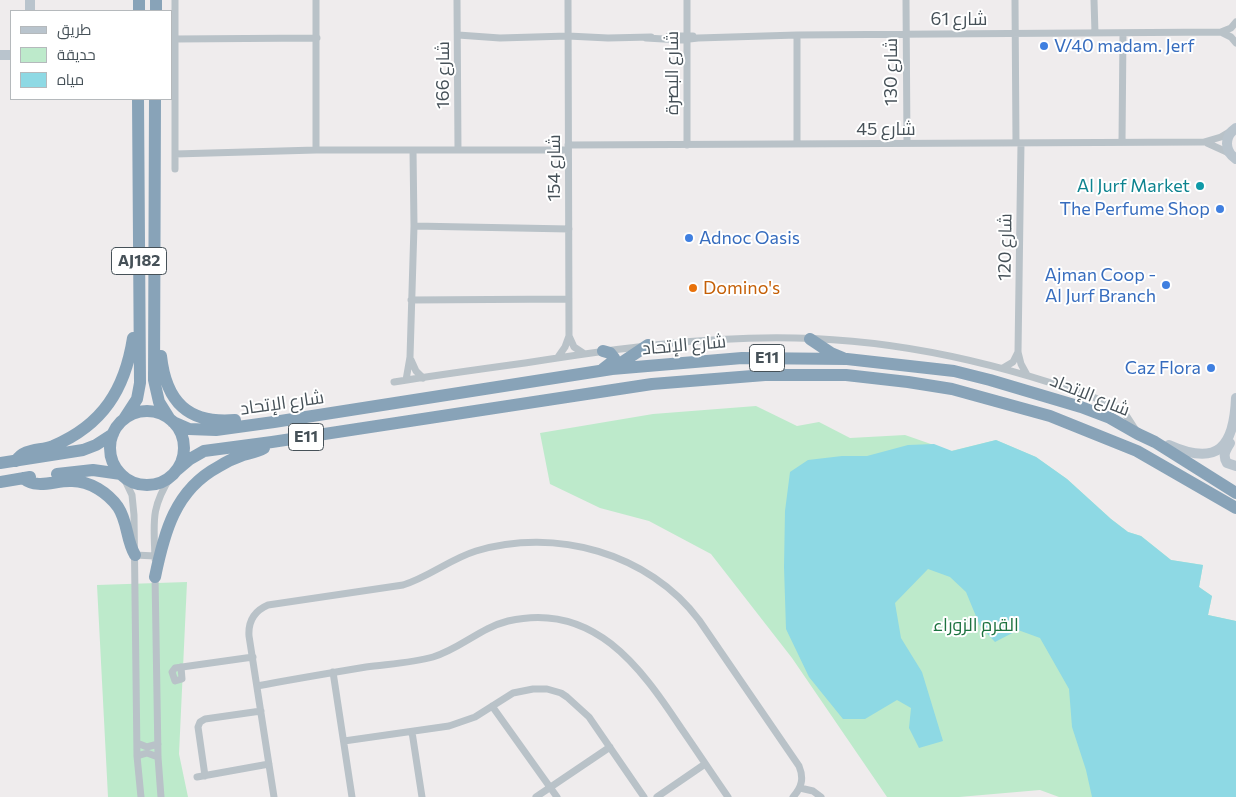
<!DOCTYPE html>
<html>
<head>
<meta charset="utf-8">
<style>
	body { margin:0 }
	#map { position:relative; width:1236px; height:797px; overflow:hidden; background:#efeced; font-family:Commissioner,Cairo,sans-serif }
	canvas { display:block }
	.legend { position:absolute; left:10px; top:10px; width:162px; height:90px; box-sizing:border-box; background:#fff; border:1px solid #b5b9bc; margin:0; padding:6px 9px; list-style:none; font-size:15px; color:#465158 }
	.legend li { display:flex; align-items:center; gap:10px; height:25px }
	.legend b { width:25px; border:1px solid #b5b9bc }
</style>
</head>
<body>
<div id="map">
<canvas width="1236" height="797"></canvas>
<ul class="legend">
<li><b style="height:6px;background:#b9c4cd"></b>طريق</li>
<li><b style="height:14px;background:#bdeacb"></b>حديقة</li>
<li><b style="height:14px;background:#8ed9e4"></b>مياه</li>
</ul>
</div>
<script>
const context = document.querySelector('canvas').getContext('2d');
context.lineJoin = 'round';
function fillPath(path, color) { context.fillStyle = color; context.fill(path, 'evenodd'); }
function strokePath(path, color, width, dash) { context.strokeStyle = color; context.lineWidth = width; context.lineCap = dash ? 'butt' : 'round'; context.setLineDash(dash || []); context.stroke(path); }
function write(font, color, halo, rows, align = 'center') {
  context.font = font + ' Commissioner,Cairo,sans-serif'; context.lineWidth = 4; context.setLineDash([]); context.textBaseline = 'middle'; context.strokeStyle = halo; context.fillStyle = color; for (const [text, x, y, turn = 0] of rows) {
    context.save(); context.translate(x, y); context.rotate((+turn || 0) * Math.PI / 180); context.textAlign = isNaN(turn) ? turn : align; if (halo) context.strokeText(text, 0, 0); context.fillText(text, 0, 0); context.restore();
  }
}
const green = new Path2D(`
	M756 406 797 426 819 422 850 438 905 435 951 451 996 440 1036 457 1067 479 1111 519 1128 532 1141 536 1171 560 1203 565 1199 587 1212 596 1208 615 1236 621V797H1059L1040 790 959 797H887L792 658 711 554 649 521 600 508 550 484 540 433 653 414Z
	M187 582 179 754 188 797H108L97 585Z`);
const water = new Path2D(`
	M996 440 1036 457 1067 479 1111 519 1128 532 1141 536 1171 560 1203 565 1199 587 1212 596 1208 615 1236 621V797H1092L1086 770 1072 727 1069 689 1040 638 1018 630 995 642 980 626 966 592 950 577 928 569 895 603 901 638 922 672 943 741 919 748 909 728 911 708 897 700 865 719H843L809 677 786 629 784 567 785 511 790 472 808 460 842 456H867L908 445 934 444 952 451Z`);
const street = new Path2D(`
	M175 0V169
	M457 0 458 150
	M568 0 569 336 574 347 583 353
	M687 0V145
	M906 0 907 143
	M1015 0 1016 143
	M1094 0 1095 33
	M1221 32 1231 28 1236 22
	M458 35 500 38 568 36 608 38 651 37
	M797 35V144
	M669 36H693
	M646 38 681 40 698 38 797 35 1221 32 1231 37 1236 43
	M175 39 317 38
	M1122 142 1123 33
	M1021 143 1018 352 1021 364 1027 375
	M1207 143 1229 153
	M568 145 1204 142 1221 137 1231 131
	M316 150V0
	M175 154 316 150H568
	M414 226 569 229
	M411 300 569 299
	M558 357 565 347 569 336
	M411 360 416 371 423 378
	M1003 368 1013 362 1018 352
	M406 380 410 357 414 226 413 150
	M394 382C437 375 481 369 525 363 614 349 703 336 795 338 904 340 1012 366 1114 405L1124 412 1135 429
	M123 476 132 495 134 515 137 756 141 797
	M135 555 155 556
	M155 559C154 522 150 509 171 476
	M155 575 158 757 161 797
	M181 667 182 679 175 681 172 672 175 668 253 657
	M333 672 352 797
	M257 686C294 679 330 673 366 667 388 664 412 663 433 657 460 649 480 628 508 621 593 601 640 666 681 728 697 751 712 774 728 797
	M492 706 557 797
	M412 732 422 797
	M344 741 449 726 475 717 513 693 533 689H547L561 693 567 697 589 717 644 797
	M137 743 147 747 158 744
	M137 756 147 753 158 757
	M205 776 198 727 200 722 205 719 261 711
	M197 777 269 764
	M800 788 813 791 821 797
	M274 797 249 636C248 621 254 611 268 605L403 585C429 577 450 559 476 551 555 527 649 553 699 620L799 766C804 778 802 787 793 797
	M536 797 610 747
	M657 797 705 764`);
const secondary = new Path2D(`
	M30 0V11
	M0 55H11
	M1236 128C1224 136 1224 151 1236 159
	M1230 443C1226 450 1222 455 1227 463L1236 466
	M1169 445C1218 467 1234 447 1236 398`);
const highway = new Path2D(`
	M139 11V0
	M156 11V0
	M155 99 154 380 159 402 169 418
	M810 339 831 353 843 358
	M603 351 610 353 614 358 612 362 603 369
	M161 356C166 402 188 424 235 420
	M615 367 648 345
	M110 448a37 37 0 1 1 74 0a37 37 0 1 1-74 0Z
	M124 419 137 399 140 383 138 99
	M173 422 189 429 216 430 274 422 612 369 742 358 847 359 954 371 990 380 1081 407 1110 418 1138 434 1155 442 1236 493
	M16 461C24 448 40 451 53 446 103 425 125 389 133 338
	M0 463 83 450 96 445 113 434
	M177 470 190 459 204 451 272 442 652 384 765 375H846L908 382 952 389 1050 416 1137 451 1236 508
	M57 474 93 470 121 474
	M23 478C38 490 55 480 72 481 90 481 108 493 118 507 128 522 126 540 135 555
	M0 482 30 477
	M155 577C164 533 175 490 218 467 226 462 234 458 243 455 250 453 257 452 264 448`);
const markers = [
	[1044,46,5,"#3f7fe0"],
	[1200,186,5,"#0f9aa8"],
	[1220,209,5,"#3f7fe0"],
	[689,238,5,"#3f7fe0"],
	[1166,285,5,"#3f7fe0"],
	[693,288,5,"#e8710a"],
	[1211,368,5,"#3f7fe0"]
];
const shields = [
	[139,261,55],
	[767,358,35],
	[306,437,35]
];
const shieldNames = [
	["AJ182",139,261],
	["E11",767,358],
	["E11",306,437]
];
const streetNames = [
	["شارع 61",959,19],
	["شارع 130",891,72,-90],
	["شارع البصرة",672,73,-90],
	["شارع 166",443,75,-90],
	["شارع 45",886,129],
	["شارع 154",554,168,-90],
	["شارع 120",1005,247,-89],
	["شارع الإتحاد",684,345,-5],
	["شارع الإتحاد",1090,395,22],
	["شارع الإتحاد",282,403,-8]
];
const shopNames = [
	["V/40 madam. Jerf",1054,46,"left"],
	["The Perfume Shop",1210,209],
	["Adnoc Oasis",699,238,"left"],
	["Ajman Coop -",1156,275],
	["Al Jurf Branch",1156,296],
	["Caz Flora",1201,368]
];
const cultureNames = [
	["Al Jurf Market",1190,186]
];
const foodNames = [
	["Domino's",703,288]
];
const parkNames = [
	["القرم الزوراء",976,625]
];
fillPath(green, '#bdeacb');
fillPath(water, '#8ed9e4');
strokePath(street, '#b9c2c8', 7);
strokePath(secondary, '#b9c4cd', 10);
strokePath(highway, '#88a3b8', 12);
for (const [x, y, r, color] of markers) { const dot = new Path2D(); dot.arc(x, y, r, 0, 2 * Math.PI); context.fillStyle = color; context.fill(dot); strokePath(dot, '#fff', 2); }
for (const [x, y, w] of shields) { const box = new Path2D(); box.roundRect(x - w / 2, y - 13.5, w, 27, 4); context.fillStyle = '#fff'; context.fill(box); strokePath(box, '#465158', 1); }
write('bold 16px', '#465158', null, shieldNames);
write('18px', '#465158', '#fff', streetNames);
write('18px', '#366cbe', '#fff', shopNames, 'right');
write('18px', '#0d838f', '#fff', cultureNames, 'right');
write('18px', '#c56008', '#fff', foodNames, 'left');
write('18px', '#1e7341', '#fff', parkNames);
</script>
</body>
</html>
